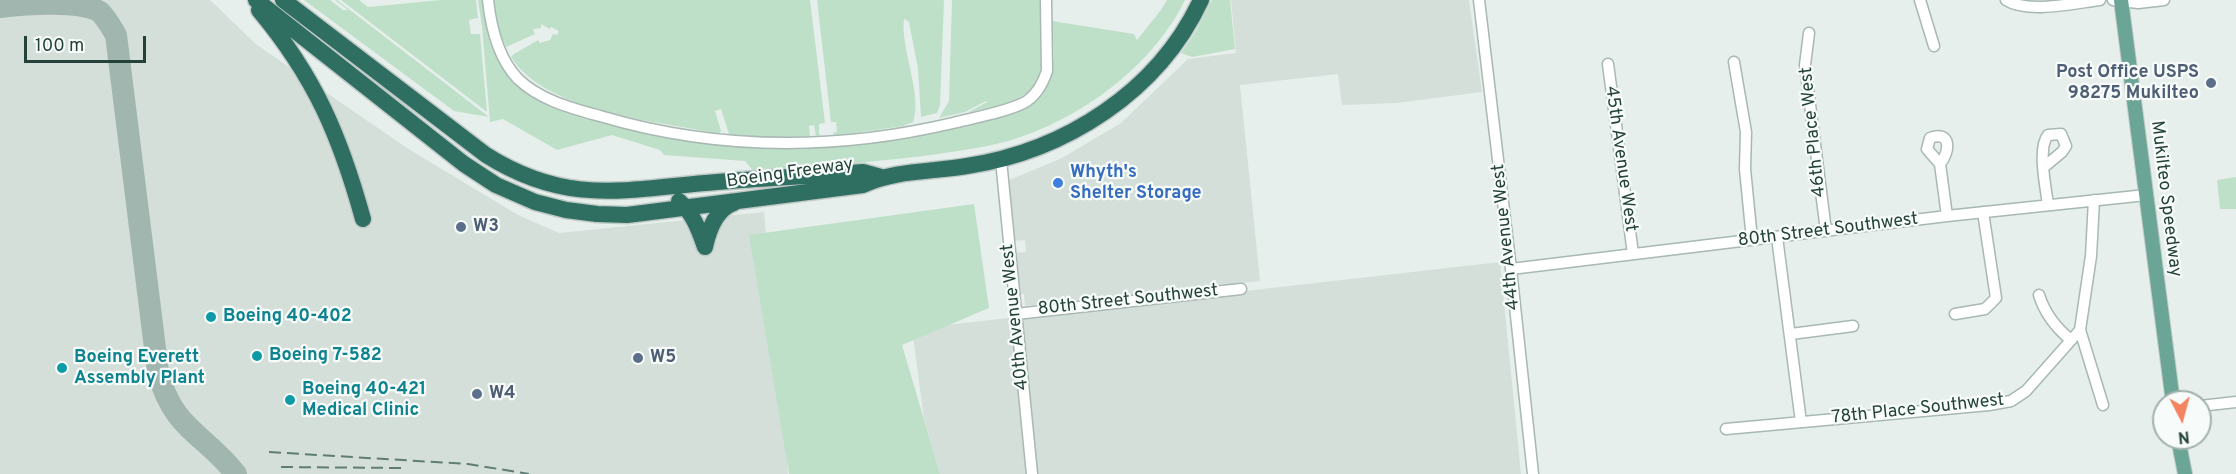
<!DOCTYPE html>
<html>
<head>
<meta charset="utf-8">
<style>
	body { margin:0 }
	#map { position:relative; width:2236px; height:474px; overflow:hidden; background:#e6efeb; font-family:Overpass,sans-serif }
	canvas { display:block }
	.north { position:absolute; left:2152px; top:390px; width:60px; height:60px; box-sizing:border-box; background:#f7fbf9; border:2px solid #a3b1ad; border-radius:50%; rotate:174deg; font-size:16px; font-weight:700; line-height:24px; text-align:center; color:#24423a }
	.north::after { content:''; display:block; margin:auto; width:21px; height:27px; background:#f4845f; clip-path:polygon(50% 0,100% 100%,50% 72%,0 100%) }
	.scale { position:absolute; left:24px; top:36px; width:122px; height:27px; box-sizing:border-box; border:3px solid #24423a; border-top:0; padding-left:8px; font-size:18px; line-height:21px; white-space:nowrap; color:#24423a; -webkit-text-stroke:4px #f7fbf9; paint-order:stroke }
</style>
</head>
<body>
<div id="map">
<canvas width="2236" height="474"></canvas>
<div class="north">N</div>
<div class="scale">100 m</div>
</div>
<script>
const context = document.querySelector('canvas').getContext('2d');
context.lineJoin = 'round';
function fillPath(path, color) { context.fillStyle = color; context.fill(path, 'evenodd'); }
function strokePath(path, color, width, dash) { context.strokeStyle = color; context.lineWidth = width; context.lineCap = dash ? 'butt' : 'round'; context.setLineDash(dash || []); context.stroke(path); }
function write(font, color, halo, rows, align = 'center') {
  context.font = font + ' Overpass,sans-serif'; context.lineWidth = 4.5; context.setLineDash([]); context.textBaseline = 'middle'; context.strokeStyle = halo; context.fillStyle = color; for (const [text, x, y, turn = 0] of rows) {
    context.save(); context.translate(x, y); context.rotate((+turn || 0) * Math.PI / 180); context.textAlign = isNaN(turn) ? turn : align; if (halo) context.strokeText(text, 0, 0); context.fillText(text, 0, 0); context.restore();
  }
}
const built = new Path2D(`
	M0 0H210L257 45 407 148 518 215 559 233 764 212 788 474H0Z
	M1231 0H1469L1482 92 1396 103 1342 105 1338 74 1240 85 1260 281 1025 306 1024 294H1020L1016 253 1026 252 1025 240 1013 241 1007 181 1062 158 1121 123 1188 59 1236 53Z
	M1500 262 1521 474H940L924 419 912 329Z`);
const green = new Path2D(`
	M304 0H330L343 10H348L335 0H337L489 117 454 111Z
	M341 0H359L368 7 441 0H476L478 18 469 20 471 34H480L487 112Z
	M478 0H482L490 43 496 55 526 91 738 147 787 149 831 147 1033 101C1060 82 1053 50 1052 21L1134 34 1137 40 1161 10 1167 0H1185C1149 74 1062 133 982 147 911 160 829 165 754 172L745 161 664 155 660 150 612 135 557 150 503 119 490 122 482 26Z
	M494 0H810L825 123 819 124V134L821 135 816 136 814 125 809 126 810 137H751L729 134 721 109 715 111 721 131 719 134C660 121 546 113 511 57L514 54 538 40 540 43 550 40 553 34 557 35 559 31 551 27 550 29 541 24V28L533 29 535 34 506 47 498 29Z
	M817 0H944L940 105 937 113 921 117 918 69 909 22 904 19C900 48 923 95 913 122L903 126 834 136 833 133 837 132 836 122H831Z
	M952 0H1041C1042 28 1051 78 1024 95 1007 105 985 108 967 113L987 102 986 101 965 112 939 118 949 101Z
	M1212 0H1230L1235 49 1192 57 1181 53 1196 31Z
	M2236 177V209H2220L2217 180Z
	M974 204 989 308 902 345 940 474H789L749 235Z`);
const taxiway = new Path2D(`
	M0 7C27 4 80 0 100 12 107 19 111 27 116 35L158 372C173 430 204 433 236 474`);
const minor = new Path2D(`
	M488 0C491 28 498 58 518 79 540 100 571 108 600 116 718 151 834 151 953 123 973 118 1011 111 1027 101 1037 94 1043 83 1047 71L1046 0
	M1479 0 1511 269 1533 474
	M1920 0 1934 46
	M2006 0C2028 14 2075 3 2100 0
	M2113 0 2138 3 2164 0
	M1809 33 1805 65 1826 231
	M1734 62 1746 132 1745 169 1752 240
	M1608 64 1633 254
	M1001 160 1032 474
	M1940 164C1950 152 1952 130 1930 138L1927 149 1940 164 1947 216
	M2044 167 2062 152 2066 146 2061 134 2048 135C2037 148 2046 188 2048 205
	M2094 200 2091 256 2080 330 2103 405
	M1777 237 1801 422
	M1511 269 1947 216 2146 195
	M2039 295C2045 314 2056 328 2071 340
	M1016 314 1241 289
	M1955 314 1985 309 1996 298 1983 212
	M1791 334 1853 326
	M2200 406 2236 402
	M1726 429 1989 405 2011 401 2026 391 2080 330`);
const major = new Path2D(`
	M2121 0 2173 402
	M2178 438 2185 474`);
const highway = new Path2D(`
	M256 0 464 164 496 185 535 202 566 210 597 214 627 215 863 185C895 170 932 172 967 166 1065 151 1158 92 1201 0
	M283 0 486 155C569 207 626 189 717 182 766 178 815 176 863 172L881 177
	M259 10C315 77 340 136 363 219
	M679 201C693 213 699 230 705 247
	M705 247C709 229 716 209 734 203`);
const rail = new Path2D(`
	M269 452 468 464 529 474
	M281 467 401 468`);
const markers = [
	[2211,83,6,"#5c6f8a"],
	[1058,183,6,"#3f7fe0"],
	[461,227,6,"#5c6f8a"],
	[211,317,6,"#0f9aa8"],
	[257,356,6,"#0f9aa8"],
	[638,358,6,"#5c6f8a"],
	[62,368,6,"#0f9aa8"],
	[477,394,6,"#5c6f8a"],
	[290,400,6,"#0f9aa8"]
];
const serviceNames = [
	["Post Office USPS",2199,73,"right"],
	["98275 Mukilteo",2199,94,"right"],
	["W3",473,227],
	["W5",650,358],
	["W4",489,394]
];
const streetNames = [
	["46th Place West",1814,132,-96],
	["45th Avenue West",1620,159,82],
	["Boeing Freeway",790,174,-8],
	["Mukilteo Speedway",2165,199,83],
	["80th Street Southwest",1828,231,-7],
	["44th Avenue West",1507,237,-96],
	["80th Street Southwest",1128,301,-6],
	["40th Avenue West",1016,317,-96],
	["78th Place Southwest",1918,410,-6]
];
const shopNames = [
	["Whyth's",1070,173],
	["Shelter Storage",1070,194]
];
const cultureNames = [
	["Boeing 40-402",223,317],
	["Boeing 7-582",269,356],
	["Boeing Everett",74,358],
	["Assembly Plant",74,379],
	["Boeing 40-421",302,390],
	["Medical Clinic",302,411]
];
fillPath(built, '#d4dfda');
fillPath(green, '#bfe0c8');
strokePath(taxiway, '#a2b6b0', 22);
strokePath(minor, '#a8b8b2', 13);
strokePath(major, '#c2cac8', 16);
strokePath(highway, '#c2cac8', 19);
strokePath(minor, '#fff', 10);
strokePath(major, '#6aa596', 14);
strokePath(highway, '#2f6f62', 16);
strokePath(rail, '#5f7d75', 2, [12, 6]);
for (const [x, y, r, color] of markers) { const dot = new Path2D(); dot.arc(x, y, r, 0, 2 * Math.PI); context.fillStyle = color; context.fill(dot); strokePath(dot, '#f7fbf9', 2); }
write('bold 18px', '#4e5e75', '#f7fbf9', serviceNames, 'left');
write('18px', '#24423a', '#f7fbf9', streetNames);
write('bold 18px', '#366cbe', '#f7fbf9', shopNames, 'left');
write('bold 18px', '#0d838f', '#f7fbf9', cultureNames, 'left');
</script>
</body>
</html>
